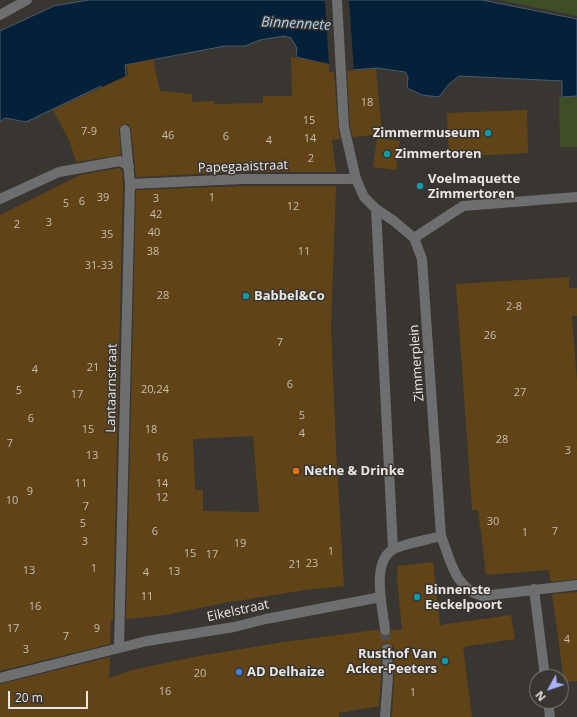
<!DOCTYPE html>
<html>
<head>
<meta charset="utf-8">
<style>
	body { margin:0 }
	#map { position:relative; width:577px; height:717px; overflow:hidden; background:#393530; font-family:"Open Sans",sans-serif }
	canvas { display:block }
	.north { position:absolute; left:529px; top:669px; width:40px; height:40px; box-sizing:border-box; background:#393530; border:1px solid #7f7c78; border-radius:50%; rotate:230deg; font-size:11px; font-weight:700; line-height:16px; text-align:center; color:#e9e6e3 }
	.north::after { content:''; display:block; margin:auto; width:14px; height:18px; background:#a9b0fc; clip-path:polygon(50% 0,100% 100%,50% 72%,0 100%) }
	.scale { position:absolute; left:8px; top:691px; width:80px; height:18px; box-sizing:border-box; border:2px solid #e9e6e3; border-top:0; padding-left:5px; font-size:12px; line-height:14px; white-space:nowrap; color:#e9e6e3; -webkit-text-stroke:3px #393530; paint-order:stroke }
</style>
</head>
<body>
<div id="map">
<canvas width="577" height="717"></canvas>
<div class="north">N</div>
<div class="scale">20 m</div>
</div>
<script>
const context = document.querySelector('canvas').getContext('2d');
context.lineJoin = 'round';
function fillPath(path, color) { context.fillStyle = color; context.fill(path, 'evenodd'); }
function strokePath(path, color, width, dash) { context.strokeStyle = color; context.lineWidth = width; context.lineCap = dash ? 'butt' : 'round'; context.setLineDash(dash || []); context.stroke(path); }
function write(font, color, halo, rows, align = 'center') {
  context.font = font + ' "Open Sans",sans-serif'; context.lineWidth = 3; context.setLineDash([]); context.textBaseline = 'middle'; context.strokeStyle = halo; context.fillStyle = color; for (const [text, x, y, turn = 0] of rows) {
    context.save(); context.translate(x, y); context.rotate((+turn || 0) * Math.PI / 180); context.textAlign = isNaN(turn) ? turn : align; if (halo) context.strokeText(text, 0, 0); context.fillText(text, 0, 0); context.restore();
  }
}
const green = new Path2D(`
	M499 0H577V16Z
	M559 97H577V147H560Z`);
const water = new Path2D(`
	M89 0H482L577 19V96L562 97V81L459 76 448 85 439 97 422 95 407 88 408 77 405 72 377 68 352 70 296 57 297 48 291 38 284 36 260 40 245 46H225L125 65 130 115 114 122 101 86 26 122 5 118 0 122V31L54 6Z`);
const pier = new Path2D(`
	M325 0H349L354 71 329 65Z`);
const building = new Path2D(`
	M291 57 329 64V72H334L338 127 340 139 332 140 336 172H243L136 177 131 129 128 124 122 125 119 128 121 155 76 162 70 142 53 110 128 75 127 65 153 59 160 91 192 94V102L215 101 214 104 263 103V96H292Z
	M376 69 382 134 353 137 350 126 347 71Z
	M527 110 528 153 449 157 447 113Z
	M377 138 400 141 396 170 373 167Z
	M119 168 122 170 123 184 113 620H111L110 644 0 671V215L80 175Z
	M243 186H336L331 327 336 448 344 586 305 590 224 603 165 615 126 619 136 190ZM253 436 259 512 203 511V490H195L193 439Z
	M569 277V288H577V316H572L577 381V579L550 582 549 570 486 575 478 510H472L456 284Z
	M433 562 440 625 511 615 515 639 463 647 472 717H392L394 677V649L392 645 387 643 383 644 381 649V677L379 706 339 713V717H0V684L110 657 109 678 132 670 194 657 283 642 376 630H378L382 636H386L389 635 391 630H402L397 578 398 566Z
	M577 592V681L564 682 552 594Z`);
const minorTunnel = new Path2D(`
	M385 630 387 649`);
const pedestrian = new Path2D(`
	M130 184 243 179H356
	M0 199 59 172 120 161 129 166
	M376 209 393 549`);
const minor = new Path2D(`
	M337 0 344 127 356 179 364 197 376 209 394 221 414 238 422 259 441 536C450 559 455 589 482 596L577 585
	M414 238 463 206 577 197
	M534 589 545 677
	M385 630C383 609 370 561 394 549 403 544 430 539 441 536
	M119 647 130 184 125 130
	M0 678 147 641 234 627 266 619 381 597
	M548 701 550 717
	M385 717 388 677 387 649`);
const tertiary = new Path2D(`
	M0 15 27 0`);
const markers = [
	[488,133,4,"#0f9aa8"],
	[387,154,4,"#0f9aa8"],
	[420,186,4,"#0f9aa8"],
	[246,296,4,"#0f9aa8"],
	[296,471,4,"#e8710a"],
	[417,597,4,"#0f9aa8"],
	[445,661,4,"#0f9aa8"],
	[239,672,4,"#3f7fe0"]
];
const numberNames = [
	["18",367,103],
	["15",309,121],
	["7-9",89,132],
	["46",168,136],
	["6",226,137],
	["14",310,139],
	["4",269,141],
	["2",311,159],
	["39",103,198],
	["1",212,198],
	["3",156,199],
	["6",82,202],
	["5",66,204],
	["12",293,207],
	["42",156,215],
	["3",49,223],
	["2",17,225],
	["40",154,233],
	["35",107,235],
	["38",153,252],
	["11",304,252],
	["31-33",99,266],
	["28",163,296],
	["2-8",514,307],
	["26",490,336],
	["7",280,343],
	["21",93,368],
	["4",35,370],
	["6",290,385],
	["20,24",155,390],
	["5",19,391],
	["27",520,393],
	["17",77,395],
	["5",302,416],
	["6",31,419],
	["15",88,430],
	["18",151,430],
	["4",302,434],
	["28",502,440],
	["7",10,444],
	["3",568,451],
	["13",92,456],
	["16",162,458],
	["11",81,484],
	["14",162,484],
	["9",30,492],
	["12",162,498],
	["10",12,501],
	["7",86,507],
	["30",493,522],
	["5",83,524],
	["6",155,532],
	["7",555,532],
	["1",525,533],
	["3",85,542],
	["19",240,544],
	["1",331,552],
	["15",190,554],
	["17",212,555],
	["23",312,564],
	["21",295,565],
	["1",94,569],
	["13",29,571],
	["13",174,572],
	["4",146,573],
	["11",147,597],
	["16",35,607],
	["17",13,629],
	["9",97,629],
	["7",66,637],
	["4",567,640],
	["3",26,650],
	["20",200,674],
	["16",165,692],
	["1",413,693]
];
const poiNames = [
	["Zimmermuseum",480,133,"right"],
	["Zimmertoren",395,154],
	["Voelmaquette",428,179],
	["Zimmertoren",428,194],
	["Babbel&Co",254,296],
	["Nethe & Drinke",304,471],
	["Binnenste",425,590],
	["Eeckelpoort",425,605],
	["Rusthof Van",437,654,"right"],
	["Acker-Peeters",437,669,"right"],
	["AD Delhaize",247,672]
];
const streetNames = [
	["Papegaaistraat",243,167,-2],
	["Zimmerplein",417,363,-94],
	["Lantaarnstraat",112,388,-89],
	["Eikelstraat",238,611,-12]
];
const waterNames = [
	["Binnennete",296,24,3]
];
fillPath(green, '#3d4d26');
fillPath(water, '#052139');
strokePath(water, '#495c6c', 1);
fillPath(pier, '#393530');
fillPath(building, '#604417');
strokePath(minorTunnel, '#53504b', 10, [10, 5]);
strokePath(pedestrian, '#6c6e70', 10);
strokePath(minor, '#6c6e70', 10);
strokePath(tertiary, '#6c6e70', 10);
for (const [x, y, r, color] of markers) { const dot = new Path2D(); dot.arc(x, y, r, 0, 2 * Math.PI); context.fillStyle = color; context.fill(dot); strokePath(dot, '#393530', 1.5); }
write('11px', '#c7beb0', null, numberNames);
write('bold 13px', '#e9e6e3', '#393530', poiNames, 'left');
write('13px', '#e9e6e3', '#393530', streetNames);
write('italic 14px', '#afd2f4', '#393530', waterNames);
</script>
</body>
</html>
